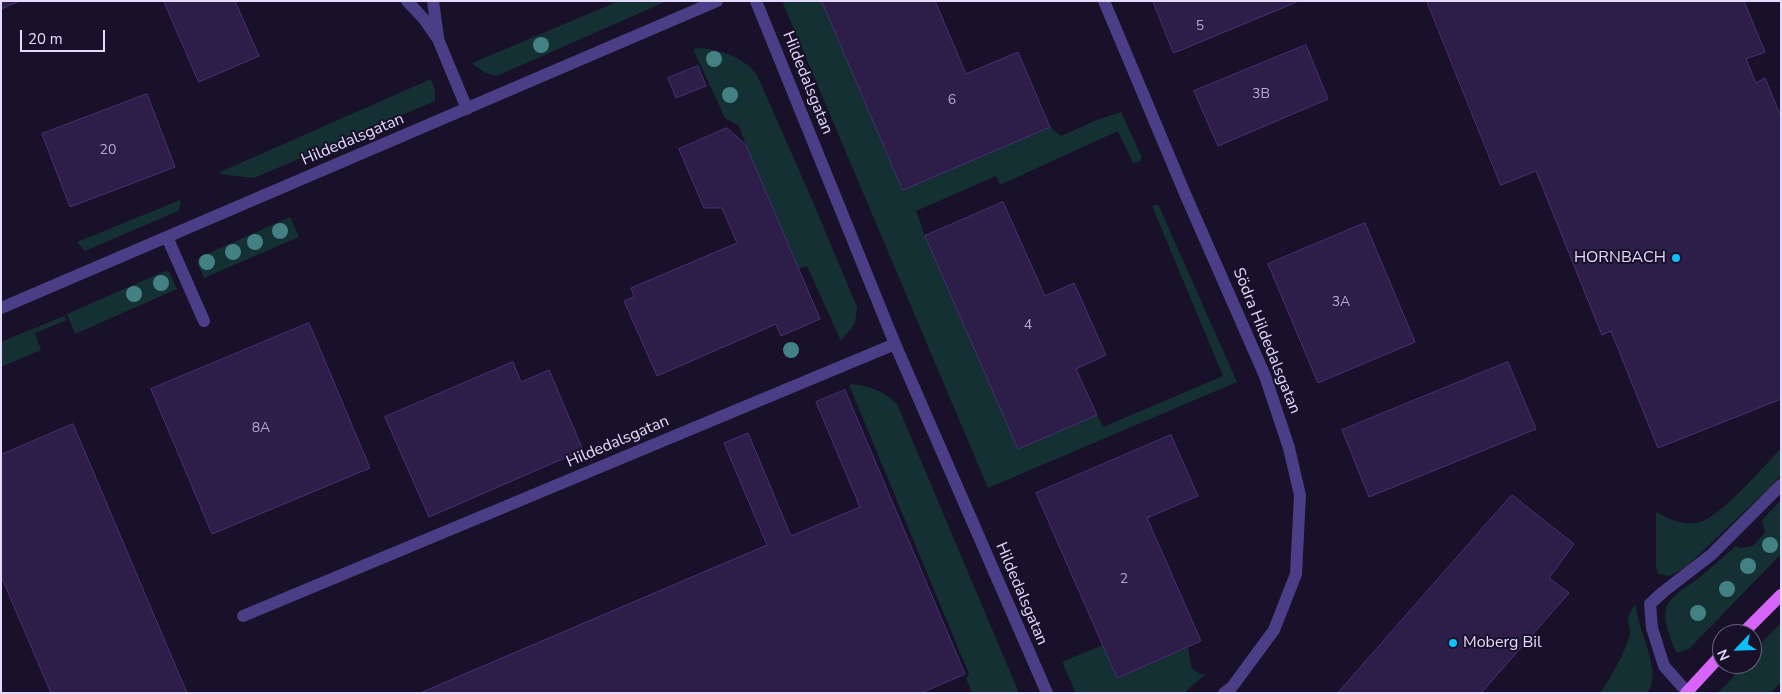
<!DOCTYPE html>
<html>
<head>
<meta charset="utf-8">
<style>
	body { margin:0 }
	#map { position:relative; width:1782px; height:694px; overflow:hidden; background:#181129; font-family:"Nunito Sans",sans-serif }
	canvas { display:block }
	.frame { position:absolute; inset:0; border:2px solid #e3dafe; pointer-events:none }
	.north { position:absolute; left:1712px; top:624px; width:50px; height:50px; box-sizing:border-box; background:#181129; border:1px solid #69617e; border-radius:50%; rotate:246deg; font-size:14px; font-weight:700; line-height:20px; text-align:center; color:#e3dafe }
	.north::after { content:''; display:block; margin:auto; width:18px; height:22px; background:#0cc0f8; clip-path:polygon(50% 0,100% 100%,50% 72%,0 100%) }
	.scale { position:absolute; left:20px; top:30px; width:85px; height:22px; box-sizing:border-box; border:2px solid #e3dafe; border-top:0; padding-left:6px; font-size:15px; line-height:18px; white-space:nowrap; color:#e3dafe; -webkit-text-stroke:4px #181129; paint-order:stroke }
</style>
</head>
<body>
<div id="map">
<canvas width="1782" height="694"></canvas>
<div class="frame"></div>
<div class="north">N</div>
<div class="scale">20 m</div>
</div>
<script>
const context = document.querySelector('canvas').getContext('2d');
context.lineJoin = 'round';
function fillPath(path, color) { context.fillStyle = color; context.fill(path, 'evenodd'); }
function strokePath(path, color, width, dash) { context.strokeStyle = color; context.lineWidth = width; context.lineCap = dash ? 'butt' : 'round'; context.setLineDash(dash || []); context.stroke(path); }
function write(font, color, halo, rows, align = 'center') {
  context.font = font + ' "Nunito Sans",sans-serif'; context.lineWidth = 4; context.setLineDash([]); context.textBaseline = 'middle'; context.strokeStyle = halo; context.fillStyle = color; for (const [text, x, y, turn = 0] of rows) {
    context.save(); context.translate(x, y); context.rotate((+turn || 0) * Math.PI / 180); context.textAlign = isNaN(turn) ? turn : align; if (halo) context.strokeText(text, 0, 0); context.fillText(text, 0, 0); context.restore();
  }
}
const green = new Path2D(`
	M619 1H667L497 76 485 73 472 63Z
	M782 1H822L903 190 1050 127 1061 136 1097 120 1121 112 1142 158 1139 162 1133 163 1118 131 1000 185 996 176 916 211 925 236 1018 449 1097 415 1103 427 1223 376 1152 206 1158 204 1237 382 988 488Z
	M700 48C723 51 742 56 757 75L810 195 857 307 855 323 841 341 807 266 799 269 746 145 739 126 725 118 693 49Z
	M431 79 435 91V101L254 178 220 174V172Z
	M180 200V208L178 211 85 251 77 242Z
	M290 217 299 237 204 278 197 262 198 258Z
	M165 271 169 272 177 289 75 334 67 314Z
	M64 316 67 320 35 333 41 350 1 367V342Z
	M852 384C871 387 883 390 897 404L1019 693H972L966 678 969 674 849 385Z
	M1781 448V475L1769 488 1686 567 1670 576 1658 574 1656 567V512C1668 519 1683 525 1697 523 1718 520 1765 465 1781 448Z
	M1781 500V554L1689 649 1677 653C1673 646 1671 639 1668 631 1658 599 1678 594 1700 577 1712 567 1724 556 1736 546L1740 548 1753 546 1765 532 1762 520Z
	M1635 604C1637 613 1639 623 1642 632 1647 648 1660 678 1647 693H1600C1612 675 1624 655 1630 634 1631 629 1629 627 1628 622 1628 615 1632 610 1635 604Z
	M1781 623V682L1771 693H1717L1732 679 1740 664H1752V652Z
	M1103 645 1117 678 1188 647 1191 667 1199 674H1206L1184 693H1076L1062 662Z`);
const building = new Path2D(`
	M1 1H20L1 9Z
	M164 1H235L259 56 199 82Z
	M822 1H935L966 74 1018 52 1050 127 903 190Z
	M1153 1H1299L1174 53Z
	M1427 1H1744L1765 52 1746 59 1756 83 1765 78 1781 117V399L1658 448 1611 331 1602 335 1536 171 1501 185Z
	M1306 45 1328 99 1218 146 1194 91Z
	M698 66 706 86 676 98 668 78Z
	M147 94 175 167 70 207 42 134Z
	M727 128 746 145 820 319 781 336 776 324 657 376 624 301 634 297 631 288 737 243 722 208H704L679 149Z
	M1003 202 1045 296 1074 283 1106 355 1076 369 1097 415 1018 449 925 236Z
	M1365 223 1415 342 1318 383 1268 264Z
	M309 323 370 468 212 534 151 389Z
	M513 362 521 382 549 370 583 450 429 517 385 417Z
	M1508 362 1536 429 1369 497 1342 430Z
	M845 390 965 674 921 693H420L767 545 724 443 748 433 791 536 860 507 816 402Z
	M73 424 187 693H51L1 576V455Z
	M1171 435 1198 496 1147 518 1201 641 1117 678 1036 493Z
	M1512 495 1574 544 1549 578 1569 593 1481 693H1338Z`);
const minor = new Path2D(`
	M407 1 424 19 438 39 467 109
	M433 1 438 37
	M756 1 895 344 1047 693
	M1104 1 1186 196 1265 376 1289 448 1300 495 1296 574 1274 630 1232 687 1224 693
	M167 237 204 321
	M1 308 717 1
	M243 616 895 344
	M1687 692 1664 666 1652 628 1650 604 1663 592 1711 555 1781 485`);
const major = new Path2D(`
	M1742 634 1781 595
	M1686 693 1722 654`);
const trees = [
	[541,45],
	[714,59],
	[730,95],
	[280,231],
	[255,242],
	[233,252],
	[207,262],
	[161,283],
	[134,294],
	[791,350],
	[1770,545],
	[1748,566],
	[1727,589],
	[1698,613]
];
const markers = [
	[1676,258,5,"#0cc0f8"],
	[1453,643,5,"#0cc0f8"]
];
const numberNames = [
	["5",1200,27],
	["3B",1261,95],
	["6",952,101],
	["20",108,151],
	["3A",1341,303],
	["4",1028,326],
	["8A",261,429],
	["2",1124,580]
];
const streetNames = [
	["Hildedalsgatan",807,83,68],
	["Hildedalsgatan",353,140,-23],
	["Södra Hildedalsgatan",1266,341,68],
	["Hildedalsgatan",618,442,-23],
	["Hildedalsgatan",1021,594,67]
];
const poiNames = [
	["HORNBACH",1666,258],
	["Moberg Bil",1463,643,"left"]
];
fillPath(green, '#143033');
fillPath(building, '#2c1e49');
strokePath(building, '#473175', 1);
strokePath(minor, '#4a3e86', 12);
strokePath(major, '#d765fa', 12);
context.fillStyle = '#438185';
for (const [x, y] of trees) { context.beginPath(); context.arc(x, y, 8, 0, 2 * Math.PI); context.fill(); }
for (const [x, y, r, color] of markers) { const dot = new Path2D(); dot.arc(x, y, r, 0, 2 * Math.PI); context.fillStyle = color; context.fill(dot); strokePath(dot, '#181129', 2); }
write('14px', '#b5abd1', null, numberNames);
write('16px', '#e3dafe', '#181129', streetNames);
write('16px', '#e3dafe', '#181129', poiNames, 'right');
</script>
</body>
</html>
